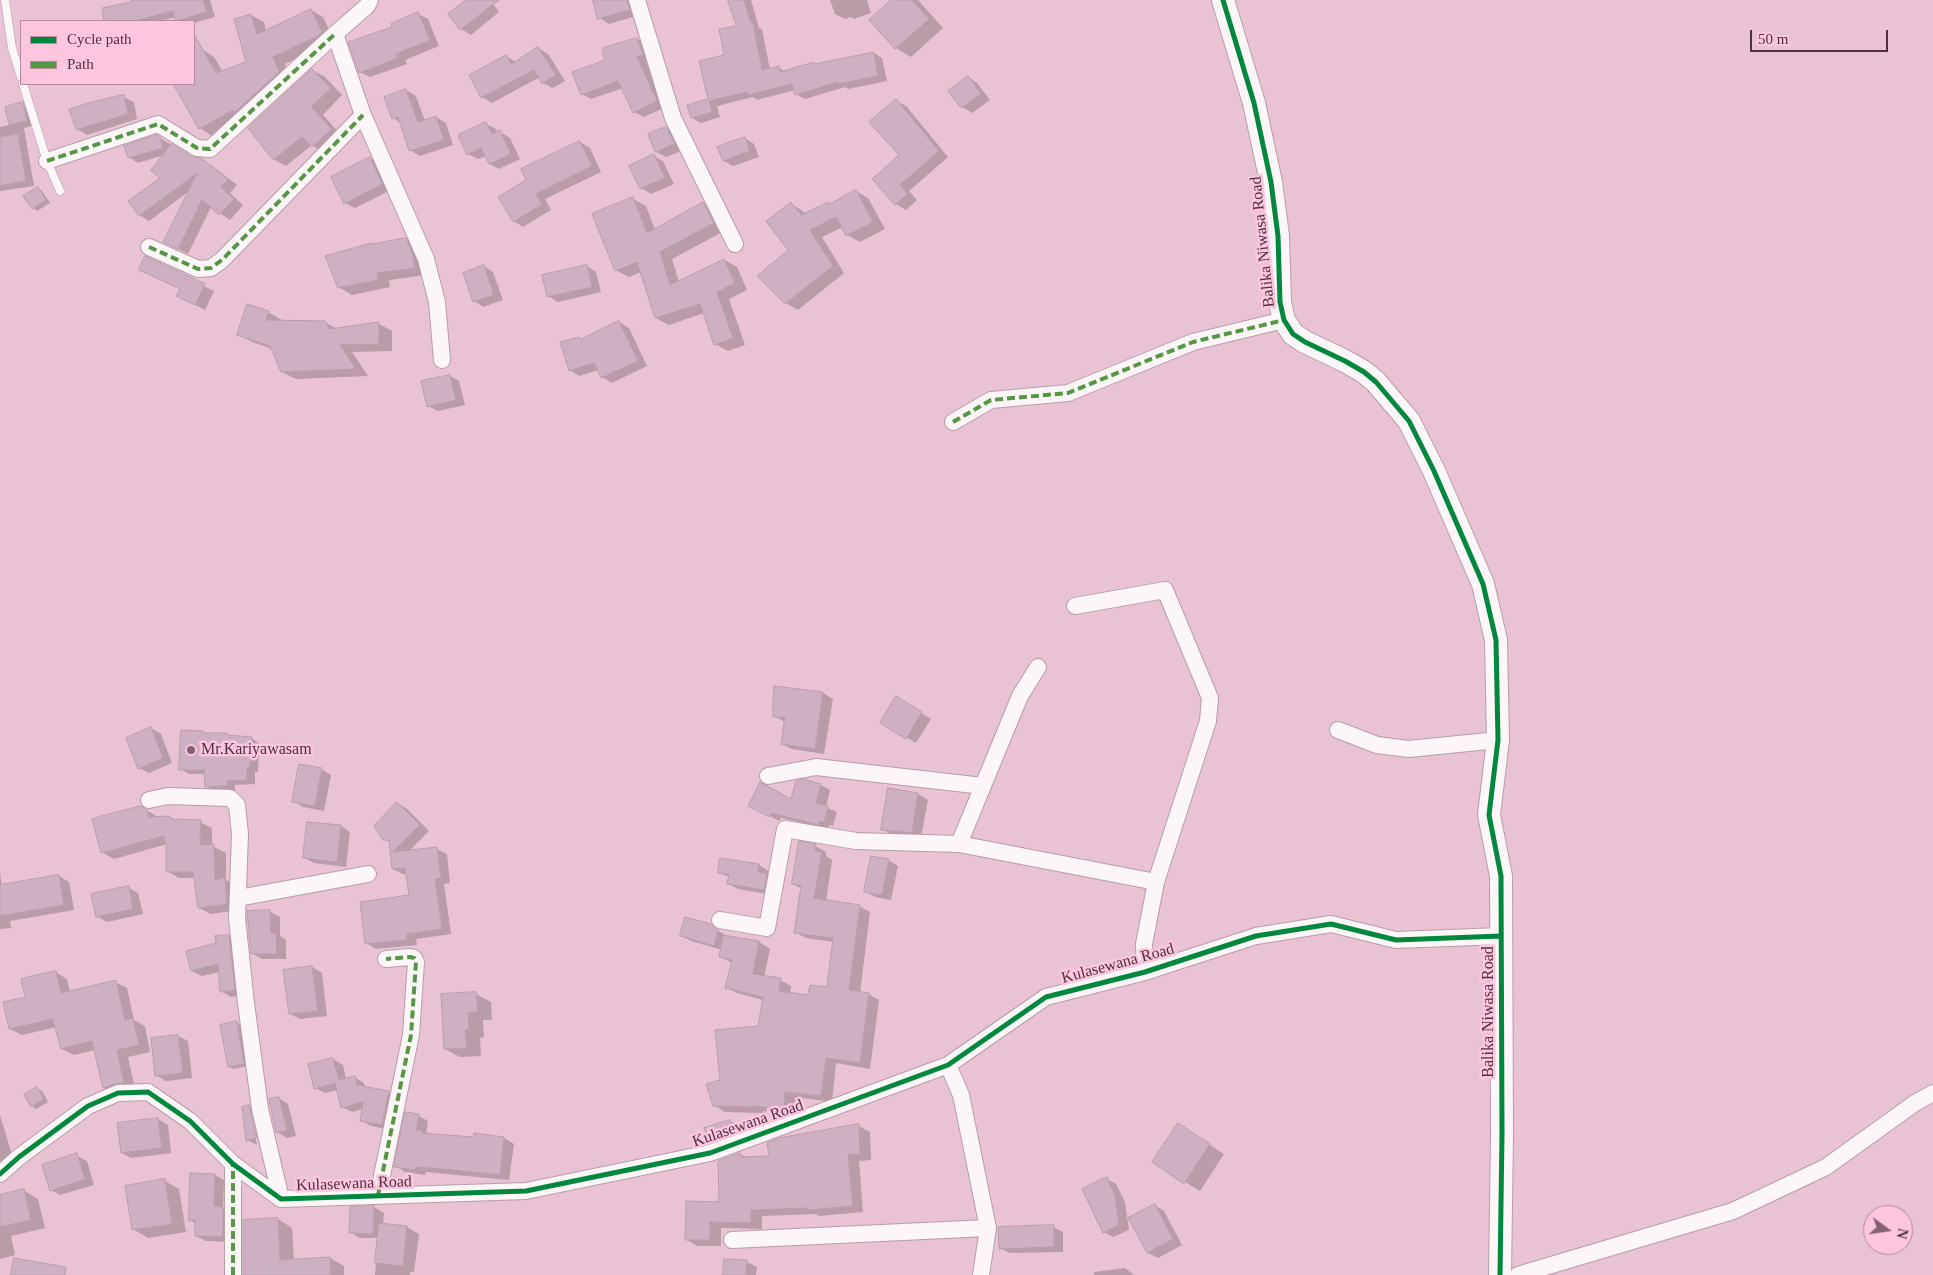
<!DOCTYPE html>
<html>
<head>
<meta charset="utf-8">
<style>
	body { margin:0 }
	#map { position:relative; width:1933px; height:1275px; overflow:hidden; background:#e9c2d3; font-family:Georgia,serif }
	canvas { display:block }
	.legend { position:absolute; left:20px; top:20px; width:175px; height:65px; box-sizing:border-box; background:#fdc5de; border:1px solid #b78a9e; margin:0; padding:6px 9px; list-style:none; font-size:15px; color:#4e323f }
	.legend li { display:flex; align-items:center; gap:10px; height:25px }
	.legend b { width:25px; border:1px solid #b78a9e }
	.north { position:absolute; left:1863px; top:1205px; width:50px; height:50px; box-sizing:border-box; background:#fdc5de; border:1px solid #b78a9e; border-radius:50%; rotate:104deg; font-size:14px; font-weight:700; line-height:20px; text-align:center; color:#4e323f }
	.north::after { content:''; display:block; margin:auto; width:18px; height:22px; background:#846473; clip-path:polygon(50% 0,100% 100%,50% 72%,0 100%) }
	.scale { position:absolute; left:1750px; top:30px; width:138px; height:22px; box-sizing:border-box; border:2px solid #4e323f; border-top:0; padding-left:6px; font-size:15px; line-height:18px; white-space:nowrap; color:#4e323f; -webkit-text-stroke:4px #fdc5de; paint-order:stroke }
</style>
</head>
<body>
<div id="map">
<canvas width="1933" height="1275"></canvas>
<ul class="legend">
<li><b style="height:6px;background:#00873e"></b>Cycle path</li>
<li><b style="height:6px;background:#569745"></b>Path</li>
</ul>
<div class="north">N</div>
<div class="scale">50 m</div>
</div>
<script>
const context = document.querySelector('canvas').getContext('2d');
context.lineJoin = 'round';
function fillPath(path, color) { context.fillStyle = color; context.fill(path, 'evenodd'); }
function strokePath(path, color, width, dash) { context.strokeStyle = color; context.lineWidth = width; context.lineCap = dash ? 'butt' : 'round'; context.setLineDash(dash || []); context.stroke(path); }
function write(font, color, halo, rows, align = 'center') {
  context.font = font + ' Georgia,serif'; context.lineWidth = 5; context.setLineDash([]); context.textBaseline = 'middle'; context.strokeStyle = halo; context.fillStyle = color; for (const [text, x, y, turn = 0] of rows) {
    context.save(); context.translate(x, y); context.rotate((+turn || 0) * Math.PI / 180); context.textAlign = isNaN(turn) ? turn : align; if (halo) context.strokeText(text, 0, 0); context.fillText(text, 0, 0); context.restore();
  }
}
const shadow = new Path2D(`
	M132 0H210L215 17 194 23V21H179L176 17 160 21H106L103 9 133 3Z
	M468 0H490L499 12 471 35 461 29Z
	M594 0H628L633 17 609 24 600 18Z
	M730 0H751L759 28 762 29 770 70 779 68 786 72 814 63 817 65 874 53 882 58 887 81 848 89 845 87 805 99 796 94 795 90 757 100 753 97 717 106 720 117 701 123 692 118 709 99 738 27Z
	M830 0H867L871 13 854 19 851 17 845 19 835 14Z
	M893 0H918L943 28 911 57 896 48Z
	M311 10 323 17 334 40 285 64 291 79 245 117 212 136 200 128 175 84H194V54L202 49 214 57 223 72 248 62 251 15 264 22 266 31Z
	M418 14 428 19 439 46 405 60 407 64 370 77 360 72 394 27Z
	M637 39 647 45 652 60 646 62 666 107 644 117 634 112 623 88 591 99 582 94 606 61Z
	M538 48 548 54 565 81 553 88 543 83 540 77 492 103 482 97 470 75 506 56 516 62Z
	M312 70 325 77 342 95 323 115 343 137 325 154 312 145 286 166 273 159Z
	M968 77 977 83 990 100 972 113 962 107 950 91Z
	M406 90 416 96 425 121 436 117 446 123 453 145 420 156 410 150 401 123 393 118Z
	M124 97 134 102 137 119 87 135 77 129Z
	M896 101 906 106 948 157 909 191 917 200 906 210 896 204 901 155Z
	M23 104 31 108 35 125 24 128 34 186 0 191V127L10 125 6 108Z
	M486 124 496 129 497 133 500 132 510 138 520 159 499 169 490 164 486 156 478 159 468 154Z
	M666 128 676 134 684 150 666 157 656 152Z
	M157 136 192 158 211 165 237 185 230 193 243 205 230 220 211 207 188 254 165 242 189 191 149 221 140 215 162 178 164 155 138 163 129 157Z
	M745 138 754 144 759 157 733 166 724 161Z
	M580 142 590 148 601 172 545 199 551 210 523 227 514 221 528 180Z
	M653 156 663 161 674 184 651 194 641 188 631 166Z
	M370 158 380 164 391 190 355 208 345 203Z
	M38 188 42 191 50 203 37 211 33 208Z
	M856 191 868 198 885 229 860 242 847 235 843 227 822 237 844 273 798 310 786 303 759 276 789 250 791 204 803 211 806 214 828 203 830 205Z
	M633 199 646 206 655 230 703 204 716 211 726 230 672 259 679 282 724 260 737 267 747 290 729 299 745 345 728 351 715 344 704 313 669 325 656 318 641 272 629 277 616 270Z
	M405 239 418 246 427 275 389 280 390 287 352 295 339 287Z
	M145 258 214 291 205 310 188 301 181 289Z
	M484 266 493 272 503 300 483 307 474 301Z
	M587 266 596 272 601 292 558 302 548 296Z
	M268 312 282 320 281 321 325 322 337 329 379 324 392 331V351L352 352 368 376 296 379 282 372 273 349 252 342 239 334Z
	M619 322 629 328 647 366 612 383 602 377 599 370 579 376 570 370 579 338 582 340Z
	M450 376 459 381 465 405 438 411 428 406Z
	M776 688 823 693 833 699 824 754 792 749 782 744 785 722 774 716Z
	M896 698 931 719 916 743 882 723Z
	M151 728 161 734 172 763 149 773 139 768Z
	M203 732 206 734H227L231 737 251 738 259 743 258 772H255V784L235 785V790L214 791 206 786V774H189L181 769Z
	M321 769 331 775 324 811 303 807 294 801Z
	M821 785 830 790 826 807 837 812 833 826 829 825 828 829 781 818 779 821 759 810 792 801Z
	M889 790 918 794 928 800 921 837 892 835 883 829Z
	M397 803 407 809 429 831 409 851 437 849 447 854 450 883 444 884 451 934 416 939 417 945 376 949 366 943 410 896 407 874H403L393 869 391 843 384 839Z
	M141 807 158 817H170L177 821 200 822 212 828V846L226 853V880L237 886 239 910 211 914 199 908 195 878H179L167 871V844L114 859 102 852Z
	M341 826 350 832 346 867 314 863 305 858Z
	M815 846 826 852V856L832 860 826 901 859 906 870 912 860 993 868 994 879 1000 870 1069 836 1063 832 1102 796 1097 794 1114 763 1111V1113L725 1112 714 1105 722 1081 759 1028 763 1000 737 993 726 987 732 963 721 957 722 950 691 941 681 935 711 926 728 937 759 942 770 949 764 977 780 980 791 986 790 994 809 997 828 989 833 942 806 938 795 932 802 889 793 884Z
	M888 860 898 866 891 900 875 897 865 891Z
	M759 865 768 871V876L776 880 773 895 738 889 729 884 730 878 719 872Z
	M0 870 2 892 24 882 59 876 69 882 74 910 10 921 11 928 0 929Z
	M129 888 138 893 143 914 107 922 97 916Z
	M270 912 280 917V936L286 940V959H262L252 953Z
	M228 937 238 942 244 995 231 997 221 991 219 972 202 976 192 971 217 944Z
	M312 967 322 973 327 1016 300 1019 290 1014Z
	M55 972 67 979 70 992 115 982 127 988 134 1020 145 1026 150 1052 128 1057 135 1089 116 1094 104 1088 95 1050 74 1055 62 1049 57 1027 22 1035 10 1029 26 998Z
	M476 994 491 1002 492 1020H483L484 1037 480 1038 481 1056 460 1057 445 1049Z
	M237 1022 241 1025 248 1066 233 1069 229 1066Z
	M178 1036 188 1041 192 1078 166 1081 156 1075Z
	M333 1059 343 1065 346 1079 354 1077 364 1083 365 1088 389 1093 398 1098 392 1130 371 1126 361 1120 363 1109 352 1112 342 1107 338 1090 325 1093 315 1088Z
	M37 1088 42 1091 48 1102 36 1109 32 1106Z
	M279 1098 288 1104 296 1136 287 1138 277 1132Z
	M249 1106 257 1111 264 1143 259 1144 252 1110 251 1117 257 1145 247 1140Z
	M406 1113 419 1116 428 1121 426 1135 474 1138 475 1135 504 1138 514 1144 509 1180 426 1172 425 1175 405 1172 396 1166Z
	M0 1115 16 1168 8 1175 5 1181 0 1182Z
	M158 1119 168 1125 171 1153 131 1158 122 1153Z
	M730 1121 740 1127 743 1139 720 1148 710 1142Z
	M1178 1124 1224 1154 1200 1191 1185 1182Z
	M859 1126 870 1132 871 1160 859 1161 863 1212 819 1216 816 1214 762 1216V1229L721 1228V1246H697L686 1239 721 1203 740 1154 747 1158 770 1157Z
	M77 1156 87 1161 94 1185 60 1195 51 1190Z
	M215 1175 224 1180 223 1208 232 1213V1242L206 1241 196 1236V1224L190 1220Z
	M1107 1179 1116 1184 1125 1202 1129 1230 1113 1237 1104 1232Z
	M165 1181 179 1189 186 1232 148 1238 133 1229Z
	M23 1190 38 1199 45 1228 11 1236 15 1255 0 1259V1197L11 1192 13 1193Z
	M1155 1205 1164 1211 1182 1245 1158 1258 1148 1253 1130 1218Z
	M374 1207 384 1213 383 1225 407 1227 419 1234 414 1272H410V1275H375L378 1238H360L350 1232Z
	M278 1219 292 1228 294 1260 330 1258 344 1266V1275H244V1221Z
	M1053 1227 1063 1232V1252L1010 1253 1000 1248Z
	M725 1260 747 1262 757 1267 756 1275H724Z
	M1125 1268 1134 1275H1094V1272Z`);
const building = new Path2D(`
	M131 0H203L207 12 176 21 173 11 134 21H104L102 8 131 2Z
	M466 0H499L460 30 448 14Z
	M593 0H627L630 10 598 19Z
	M728 0H744L751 23H753L762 70 779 66 780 72 814 62 815 64 874 52 878 76 838 84V82L795 95 792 84 748 95 747 92 709 101 712 112 691 118 687 105 708 99 699 61 724 55 719 29 736 26Z
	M891 0H912L929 19 895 49 869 20Z
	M311 9 322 32 318 36 273 57 279 72 235 112 233 110 199 129 173 84H194V34L216 73 246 62 234 19 251 14 257 34Z
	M418 12 430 40 396 54 398 58 359 73 348 42 392 27 391 24Z
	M637 38 643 54 637 57 657 101 633 113 618 81 581 95 572 72 605 60 602 52 604 51 603 48Z
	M538 47 556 75 542 84 534 70 481 98 469 75 506 55 511 64Z
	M312 69 331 88 311 107 332 129 312 147 302 137 273 160 248 128Z
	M968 76 981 94 961 108 948 91Z
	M406 89 418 122 436 116 444 140 409 151 398 117 392 119 384 97Z
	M124 95 128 114 76 130 69 109 92 102Z
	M896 99 939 151 900 185 908 194 895 205 872 179 899 155 869 122Z
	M23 102 27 121 9 125 5 107Z
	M486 122 492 134 500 130 511 154 489 164 481 148 467 155 458 135Z
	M666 127 675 144 655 152 648 134Z
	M18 134 26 181 0 186V137Z
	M157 135 160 137 163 148 128 158 124 146Z
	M745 137 750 151 723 161 717 147Z
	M580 141 592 166 536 194 542 205 513 222 498 197 526 180 521 169Z
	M171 144 192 157 201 158 228 179 221 187 234 199 219 215 202 200 178 249 163 242 197 173 139 216 128 201 160 178 151 171Z
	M654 154 665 178 640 189 629 166Z
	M370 157 382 184 344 204 331 177Z
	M38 187 46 200 32 209 23 196Z
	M856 190 873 222 846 236 836 217 810 230 833 266 785 304 757 276 788 250 766 221 791 202 801 215 828 202 829 204Z
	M633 197 647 233 703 202 714 223 660 252 670 285 724 259 735 283 717 292 733 338 714 345 700 304 655 318 637 262 615 271 592 214Z
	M406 238 412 253 415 268 377 273 378 280 338 288 325 256 371 243V244Z
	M145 256 205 284 195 305 176 296 180 289 139 270Z
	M484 265 494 295 473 302 463 273Z
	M587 265 592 287 547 297 542 275Z
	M247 304 269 311 266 320 325 321 330 329 379 322V344L340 345 356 369 281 372 270 346 237 335Z
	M619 321 638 361 601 378 594 363 569 371 560 342 579 337 580 339Z
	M450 375 456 400 427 407 421 381Z
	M774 686 823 692 815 749 781 744 785 717H773Z
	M896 696 922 712 906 739 880 723Z
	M151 727 163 758 138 769 126 738Z
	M181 730 203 731V733H227V735L252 737 250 768H247V780L227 781V786L205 787 204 770H179Z
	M299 764 322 768 315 806 292 802Z
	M804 779 821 784 816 803 828 806 824 822 819 821V825L771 813 769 817 748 806 760 782 791 799 796 781Z
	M888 788 918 793 912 833 881 830Z
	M397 802 420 825 393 852 437 847 441 878 435 879 442 929 407 934V940L365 944 360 902 409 895 405 868 392 869 389 840H383L374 826Z
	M141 806 147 810 149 817 170 816V819L201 820 200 845 214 844 215 880 225 878 227 904 198 908 193 872H166V842H164V836L101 853 92 819Z
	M307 822 341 825 337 862 303 858Z
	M799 841 816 844 815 851 822 852 814 898 860 905 849 990 869 993 860 1063 826 1058 821 1096 785 1092 784 1109 753 1106V1107L713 1106 706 1084 720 1080 715 1030 758 1026 763 997 725 988 732 960 719 957 723 935 759 941 753 974 781 978 779 991 808 995 810 985 827 987 833 938 794 933 801 886 792 884Z
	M871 856 889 859 882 895 864 892Z
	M720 858 759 864 758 872 767 873 764 890 727 884 729 875 718 873Z
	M59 875 64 905 0 916V885Z
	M129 886 133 909 96 917 91 894Z
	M270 910 271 933H276L277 954H251L247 911Z
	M685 917 711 924 718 930 714 946 680 936Z
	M229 935 235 990 220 992 218 964 191 971 186 951 216 943 215 936Z
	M312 966 318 1011 289 1014 283 970Z
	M56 971 61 993 116 980 125 1020 133 1018 139 1045 117 1050 124 1083 114 1084 103 1088 92 1041 61 1049 53 1019 9 1029 3 1002 25 997 21 979Z
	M476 992 478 1012H468L469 1029 465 1030 467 1048 444 1049 441 994Z
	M237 1021 244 1064 228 1067 220 1025Z
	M178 1035 183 1073 155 1076 151 1038Z
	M333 1058 339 1080 355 1076 357 1085 389 1091 382 1125 360 1121 363 1102 341 1108 335 1083 314 1089 308 1064Z
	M37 1087 44 1099 31 1107 24 1095Z
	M279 1097 287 1130 276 1133 269 1099Z
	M249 1105 257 1138 246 1141 242 1107Z
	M405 1112 419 1114 416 1130 423 1131 422 1133 473 1137 474 1133 504 1137 500 1175 454 1170 416 1167 415 1170 394 1167Z
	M158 1118 162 1148 121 1153 117 1123Z
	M730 1120 734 1133 709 1143 704 1128Z
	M1178 1123 1210 1144 1184 1184 1152 1162Z
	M859 1124 860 1154 848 1155 853 1206 807 1210V1208L751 1210V1223L710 1222V1240H685L686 1201 719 1202 718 1161 740 1153 741 1157 769 1156 767 1143 779 1138Z
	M77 1153 85 1179 50 1191 42 1165Z
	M190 1173 215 1174 214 1206 223 1207V1237L195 1236V1220L189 1221Z
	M1107 1177 1115 1196 1119 1225 1103 1233 1082 1189Z
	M165 1179 172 1224 132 1230 125 1186Z
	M24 1189 31 1220 0 1227V1195Z
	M1155 1204 1173 1239 1147 1253 1128 1218Z
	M374 1206 373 1234 349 1233 350 1207Z
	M278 1218 280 1260 330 1257 331 1275H243V1220Z
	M379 1223 407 1226 403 1266 375 1263Z
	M1054 1225V1247L999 1249 998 1227Z
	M14 1258 66 1267 65 1275H11Z
	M724 1259 747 1260 746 1275H723Z`);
const lane = new Path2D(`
	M5 0 12 48 21 77
	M23 84 47 161 60 191`);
const street = new Path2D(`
	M370 0 367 6 335 34 363 115 426 259 437 302 442 360
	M637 0 673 118 735 244
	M47 161 158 124 197 148 210 149 335 34
	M149 247 198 269 211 268 222 260 363 115
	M953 422 991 400 1068 393 1193 342 1284 320
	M1075 606 1165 590 1210 698 1208 721 1156 882 1144 944 1145 972
	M1338 730 1377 745 1409 749 1498 740
	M768 776 816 767 983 786
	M149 800 168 796 230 798 237 805 240 834 237 918 246 1003 260 1109 281 1199
	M959 844 1020 696 1038 667
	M238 898 368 874
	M720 920 767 928 785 829 856 841 959 844 1156 882
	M948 1065 961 1095 988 1228 981 1275
	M0 1174 19 1157 88 1106 118 1093 148 1092 190 1121 233 1164 281 1199 526 1191 710 1153 948 1065 1046 997 1145 972 1256 936 1331 924 1396 940 1501 936
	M378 1195 411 1035 416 962 414 958 410 957 386 959
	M732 1240 988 1228
	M233 1275V1164
	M1518 1275 1733 1211 1826 1167 1915 1103 1933 1093`);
const secondary = new Path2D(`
	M1223 0 1254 103 1271 182 1278 236 1280 302 1284 320 1293 334 1305 342 1345 361 1364 372 1376 382 1409 421 1434 471 1483 584 1496 640 1498 740 1489 815 1501 876 1502 1134 1500 1275`);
const quiet = new Path2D(`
	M47 161 158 124 197 148 210 149 335 34
	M149 247 198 269 211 268 222 260 363 115
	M953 422 991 400 1068 393 1193 342 1284 320
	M378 1195 411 1035 416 962 414 958 410 957 386 959
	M233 1275V1164`);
const cycleway = new Path2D(`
	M1223 0 1254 103 1271 182 1278 236 1280 302 1284 320 1293 334 1305 342 1345 361 1364 372 1376 382 1409 421 1434 471 1483 584 1496 640 1498 740 1489 815 1501 876 1502 1134 1500 1275
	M0 1174 19 1157 88 1106 118 1093 148 1092 190 1121 233 1164 281 1199 526 1191 710 1153 948 1065 1046 997 1145 972 1256 936 1331 924 1396 940 1501 936`);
const markers = [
	[191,750,5,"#846473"]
];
const streetNames = [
	["Balika Niwasa Road",1263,242,-96],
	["Kulasewana Road",1118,964,-15],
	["Balika Niwasa Road",1489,1012,-90],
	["Kulasewana Road",748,1124,-19],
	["Kulasewana Road",354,1184,-2]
];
const poiNames = [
	["Mr.Kariyawasam",201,750]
];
fillPath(shadow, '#0003');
fillPath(building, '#ceb0c2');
strokePath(building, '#b99eae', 1);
strokePath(lane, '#ba9ca9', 9);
strokePath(street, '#ba9ca9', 18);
strokePath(secondary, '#ba9ca9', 24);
strokePath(lane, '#fcf6f8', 8);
strokePath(street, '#fcf6f8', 16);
strokePath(secondary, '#fcf6f8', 22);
strokePath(quiet, '#569745', 4, [8, 4]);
strokePath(cycleway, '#00873e', 5);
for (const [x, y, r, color] of markers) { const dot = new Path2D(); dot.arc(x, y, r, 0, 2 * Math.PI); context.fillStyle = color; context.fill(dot); strokePath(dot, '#fdc5de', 2); }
write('16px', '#4e323f', '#fdc5de', streetNames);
write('16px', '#4e323f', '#fdc5de', poiNames, 'left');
</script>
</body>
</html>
